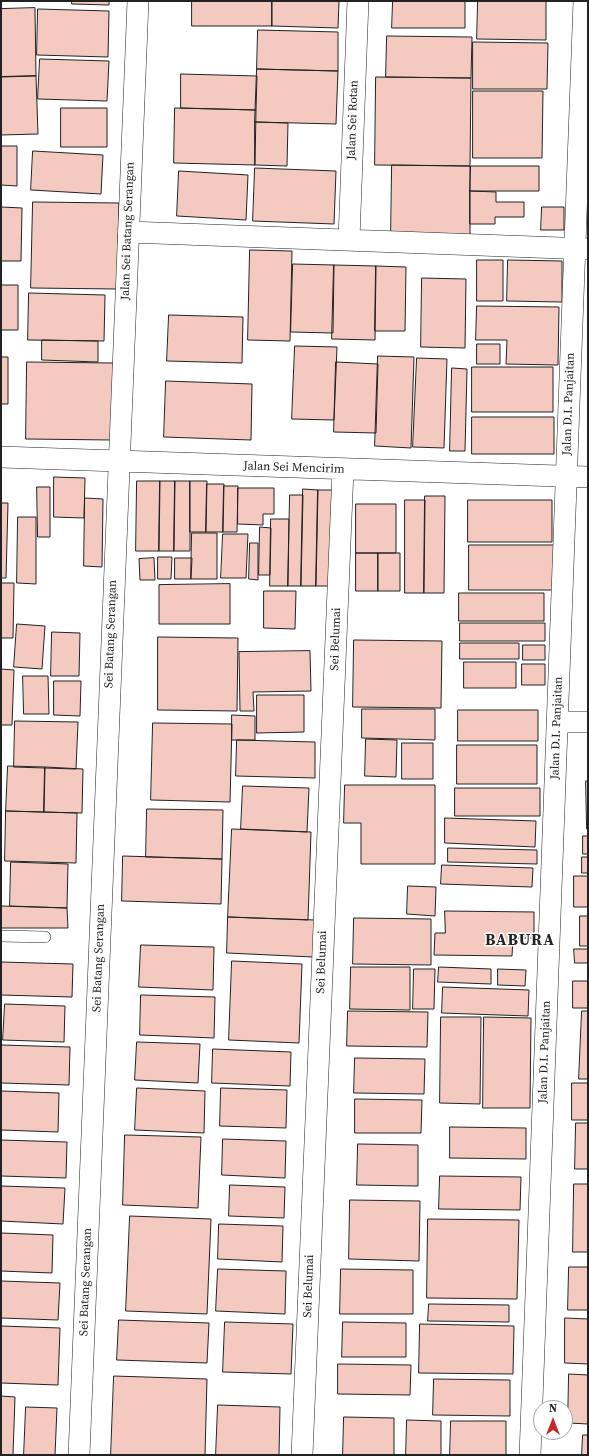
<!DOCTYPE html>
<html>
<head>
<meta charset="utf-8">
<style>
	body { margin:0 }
	#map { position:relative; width:589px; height:1456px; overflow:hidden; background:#fff; font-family:"Source Serif 4",serif }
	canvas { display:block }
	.frame { position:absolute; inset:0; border:2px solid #222; pointer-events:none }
	.north { position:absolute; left:533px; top:1400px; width:40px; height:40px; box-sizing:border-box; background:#fff; border:1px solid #a7a7a7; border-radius:50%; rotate:0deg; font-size:11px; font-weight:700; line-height:16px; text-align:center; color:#222 }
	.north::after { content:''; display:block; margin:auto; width:14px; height:18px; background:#c62828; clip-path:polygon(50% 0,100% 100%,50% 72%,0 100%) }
</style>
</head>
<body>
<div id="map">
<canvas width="589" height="1456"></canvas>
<div class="frame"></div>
<div class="north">N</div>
</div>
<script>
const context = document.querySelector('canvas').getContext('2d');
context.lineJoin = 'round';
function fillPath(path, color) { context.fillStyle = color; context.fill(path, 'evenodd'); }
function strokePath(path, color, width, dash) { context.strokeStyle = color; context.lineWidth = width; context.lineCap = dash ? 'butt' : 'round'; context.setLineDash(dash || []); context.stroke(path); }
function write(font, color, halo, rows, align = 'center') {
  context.font = font + ' "Source Serif 4",serif'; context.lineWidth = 3; context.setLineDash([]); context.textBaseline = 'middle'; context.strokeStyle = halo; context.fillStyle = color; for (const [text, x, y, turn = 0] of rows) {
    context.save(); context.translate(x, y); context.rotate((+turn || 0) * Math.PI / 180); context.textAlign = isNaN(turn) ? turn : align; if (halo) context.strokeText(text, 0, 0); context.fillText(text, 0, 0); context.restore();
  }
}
const building = new Path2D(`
	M72 1H109V5L72 4Z
	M192 1H272V26H192Z
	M272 1H339L338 28 272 26Z
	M393 1H465V28H392Z
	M478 1H546V40L477 39Z
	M35 8 36 76 1 77V9Z
	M38 9 109 11 108 57 37 55Z
	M258 30 338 32V71L257 69Z
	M387 36 472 37 471 78 386 77Z
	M473 42 548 43 547 89H473Z
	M40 59 109 61 107 101 38 99Z
	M257 69 338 71 336 124 255 122Z
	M181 74 257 76 256 110 181 108Z
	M36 76 38 134 1 135V77Z
	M376 77 471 78 470 166 375 165Z
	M473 91H543L542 158H473Z
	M61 108H107V147H61Z
	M175 108 256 110 255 165 174 163Z
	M255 122 288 123 287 166 255 165Z
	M1 146H17V186L1 185Z
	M33 151 103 155 101 194 31 190Z
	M392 165 470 166V236L391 235Z
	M471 166H539V191H470Z
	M255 168 336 171 334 224 253 221Z
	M179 171 248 175 246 220 177 216Z
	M470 191 496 192V202H524V217H495V224H470Z
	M33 202 119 203 117 289 31 288Z
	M1 207 22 208 21 261H1Z
	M542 207H564V230H541Z
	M250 250 292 251 290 341 248 340Z
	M477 260H503V301H477Z
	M508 260 562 261V302L507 301Z
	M293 264 334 265 333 333 291 332Z
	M334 265 376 266 375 340 332 339Z
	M376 266 406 267 405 331H375Z
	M422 278 466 279 465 348 421 347Z
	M1 285H18V330H1Z
	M29 293 105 295 104 341 28 340Z
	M477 306 559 307 558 365 506 364 507 340H476Z
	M169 315 243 317 242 363 167 361Z
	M42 340 98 341V362L42 360Z
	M477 344H500V364H477Z
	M295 346 337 347 334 420 292 419Z
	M378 356 414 357 411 448 375 446Z
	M1 357H8V404H1Z
	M417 358 447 359 444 448 413 447Z
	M27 362 113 363 112 440 26 439Z
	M336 362 378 364 376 433 334 432Z
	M472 367H553V412H472Z
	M452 368 467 369 465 451H450Z
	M166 381 252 384 251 440 164 437Z
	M472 417H554V454H472Z
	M54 477 85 478 84 518 54 517Z
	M137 481H160L159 551H136Z
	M160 481H175L174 551H159Z
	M175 481H190V551H174Z
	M190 481H207L206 532H190Z
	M207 484H224L223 532H206Z
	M224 486H238L237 532H223Z
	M37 487H50V537H38Z
	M238 488H274V514H263V525L238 524Z
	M303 489 318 490 316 586H301Z
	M318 490H338L336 586H316Z
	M290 495H303L301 586H288Z
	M425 496H445L444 593H424Z
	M85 498 103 499 102 567 84 566Z
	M405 500H425L424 593H405Z
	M468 500H552V542H468Z
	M1 503H8L6 578H1Z
	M356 504H396V553H356Z
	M18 517H36V584L17 583Z
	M271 519H289L288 586H270Z
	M260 527 271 528 270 575H259Z
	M192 533H217V579H191Z
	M223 534H248L246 578H221Z
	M250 543H258V580L249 579Z
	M469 545H554V590H469Z
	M356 553H378V591H356Z
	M378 553H400V591H378Z
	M158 557H172L171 579H158Z
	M154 558 155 580H140L139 559Z
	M175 558H192L191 579H175Z
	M1 583H14L13 638H1Z
	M230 584V624H159V585Z
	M264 591H296L295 629 264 628Z
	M459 593H544V621H459Z
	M460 623H545V641H460Z
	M17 624 45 626 42 669 14 667Z
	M52 632 80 633 79 676H51Z
	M158 637 238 638 237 711 158 710Z
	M354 640 442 641 441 708 353 707Z
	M460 643H519V659H460Z
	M523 645H545V660H523Z
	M310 651 311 691 253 692 254 711H240L239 652Z
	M464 662H516V688H464Z
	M522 664H545V685H522Z
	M1 669 14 670 12 725H1Z
	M23 676H48L49 714H24Z
	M54 681H81L80 716 54 715Z
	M257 695H304V732L257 733Z
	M362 709H435V740L362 738Z
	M458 710H538V741H458Z
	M232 715 255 716V740H232Z
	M15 721 78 722 76 769 14 767Z
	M153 723 232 724 230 802 151 800Z
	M366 739 397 740 396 777 365 776Z
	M237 740 315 742V778L236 776Z
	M402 743H433V779H402Z
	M457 745H537V784H457Z
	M8 766 45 767 44 812 6 811Z
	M45 767 83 769 82 813 44 812Z
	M586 781H588V829H587Z
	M345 785H435V864H361V823H344Z
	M243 786 309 788 307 832 241 829Z
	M455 788H540V816H455Z
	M147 809 223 810 222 859 146 857Z
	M6 811 77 813 76 863 5 861Z
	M445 818 536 821 535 847 445 843Z
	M232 829 311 832 308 920 228 917Z
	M583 836H588V854H583Z
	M448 848 537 850V864L448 862Z
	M123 856 222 859 221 904 122 901Z
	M582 857H588V873H582Z
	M11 862 68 864 67 908 10 906Z
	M442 865 533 868 532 887 441 884Z
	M574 876H588V907H574Z
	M408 886 436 887 435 916 407 914Z
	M1 906 67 908 68 928H1Z
	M445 911 534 912V938H513L512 956 434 955 435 933H445Z
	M580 916H588V946H580Z
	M228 917 315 920 313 957 227 953Z
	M354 918 431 919V965L353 964Z
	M141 945 214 947 213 990 139 987Z
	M574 949H588V963H575Z
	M232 961 302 964 299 1043 229 1040Z
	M1 962 73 964 72 997 1 995Z
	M351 967H410V1010L350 1009Z
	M439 967 491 969V984L438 982Z
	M414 969H435L434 1009H413Z
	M498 969 526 970 525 986 498 985Z
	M573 981H588V1008H573Z
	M443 987 529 990 528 1016 442 1013Z
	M141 995 215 997 214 1038 140 1035Z
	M5 1004 65 1006 64 1042 3 1040Z
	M348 1011 428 1012 427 1047 347 1046Z
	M582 1011H588V1079H579Z
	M441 1017H481L480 1104 440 1103Z
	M484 1017 531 1018 530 1108H483Z
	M137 1042 200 1044 198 1083 135 1080Z
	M1 1045 70 1047 69 1085 1 1083Z
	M213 1049 291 1052 290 1086 212 1083Z
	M355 1058 425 1059 424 1094 354 1093Z
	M572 1083H588V1120H572Z
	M137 1088 205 1091 204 1133 135 1130Z
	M221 1088 287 1090 286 1128 220 1126Z
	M1 1091 59 1093 58 1132 1 1130Z
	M355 1099 422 1100 421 1133H355Z
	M576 1123H588V1169H575Z
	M450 1127 526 1128V1159L450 1158Z
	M125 1135 201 1137 198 1208 123 1205Z
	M223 1139 286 1141 285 1178 222 1175Z
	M1 1140 67 1142 66 1178 1 1176Z
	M358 1144 418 1145V1186L357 1185Z
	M440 1176 521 1177 520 1210 439 1209Z
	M574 1184H588V1252H573Z
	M230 1185 285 1187 284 1218 229 1216Z
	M1 1186 65 1188 63 1224 1 1221Z
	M350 1200 420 1201 419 1261 349 1259Z
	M130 1216 211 1219 207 1314 126 1311Z
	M428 1219 519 1220 517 1299 427 1298Z
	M219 1224 283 1226 282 1262 218 1259Z
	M1 1233 53 1235 52 1273 1 1271Z
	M569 1267H588V1310H568Z
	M218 1269 286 1271 285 1314 216 1311Z
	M341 1269 413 1270V1314H340Z
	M1 1281 60 1283 58 1320 1 1318Z
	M429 1304 509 1305V1322L428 1321Z
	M565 1318 588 1319V1364L565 1363Z
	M119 1320 209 1323 207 1363 117 1360Z
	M225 1322 293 1324 291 1374 223 1372Z
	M343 1322 406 1323V1357H342Z
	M420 1324 514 1326 513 1374 419 1373Z
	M1 1326 60 1328 58 1385 1 1383Z
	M338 1364 411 1365 410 1395 338 1394Z
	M569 1374 588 1375V1424L568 1423Z
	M114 1376 207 1379 205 1455H111Z
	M434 1379 510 1380V1416L433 1415Z
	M1 1396 15 1397 13 1455H1Z
	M218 1405 280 1407 279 1455H216Z
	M26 1407 57 1408 55 1455H24Z
	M344 1417 394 1418V1455H343Z
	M407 1420 441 1421V1455H406Z
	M451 1421H506V1455H450Z
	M583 1435H588V1455H582Z`);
const service = new Path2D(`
	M1 936 45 937`);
const minor = new Path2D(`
	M128 232 588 249
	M349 239 358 1
	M1 457 588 477
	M558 722H588
	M79 1455 138 1
	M302 1455 343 470
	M530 1455 584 1`);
const streetNames = [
	["Jalan Sei Rotan",353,120,-88],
	["Jalan Sei Batang Serangan",128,231,-88],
	["Jalan D.I. Panjaitan",569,404,-88],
	["Jalan Sei Mencirim",294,468,2],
	["Sei Batang Serangan",111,634,-88],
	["Sei Belumai",336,639,-88],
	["Jalan D.I. Panjaitan",557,728,-88],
	["Sei Batang Serangan",99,958,-88],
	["Sei Belumai",322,962,-88],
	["Jalan D.I. Panjaitan",545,1052,-88],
	["Sei Batang Serangan",86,1282,-88],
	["Sei Belumai",309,1286,-88]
];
const districtNames = [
	["BABURA",520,941]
];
fillPath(building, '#f3c9c0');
strokePath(building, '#222', 1);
strokePath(service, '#222', 12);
strokePath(minor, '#222', 22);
strokePath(service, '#fff', 11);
strokePath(minor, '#fff', 21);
write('12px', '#222', '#fff', streetNames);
context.letterSpacing = '1px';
write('bold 16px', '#222', '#fff', districtNames);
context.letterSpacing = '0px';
</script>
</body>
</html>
